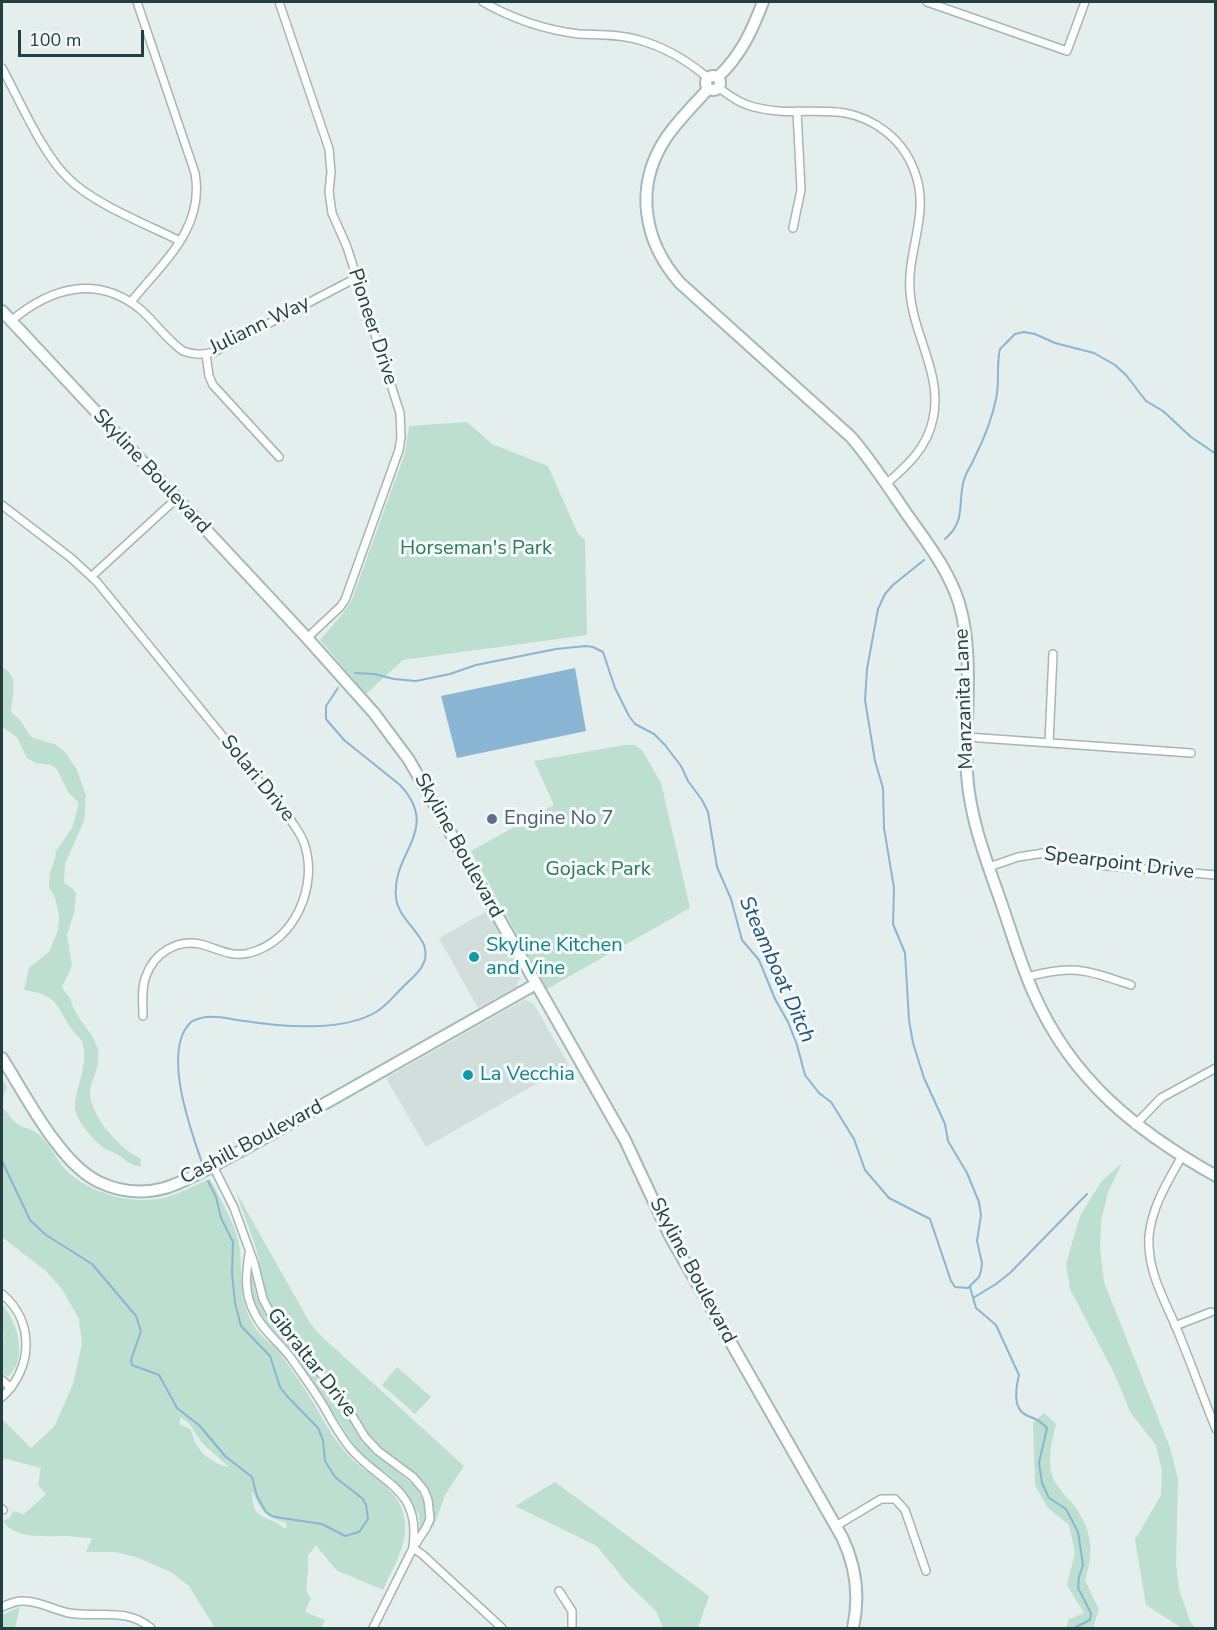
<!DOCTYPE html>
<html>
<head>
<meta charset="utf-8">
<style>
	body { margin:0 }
	#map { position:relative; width:1217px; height:1630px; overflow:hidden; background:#e4eeec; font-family:"Nunito Sans",sans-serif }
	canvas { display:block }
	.frame { position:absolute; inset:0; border:3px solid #224040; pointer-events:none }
	.scale { position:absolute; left:18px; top:30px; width:126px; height:27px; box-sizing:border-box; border:3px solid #224040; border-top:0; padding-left:8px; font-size:18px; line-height:21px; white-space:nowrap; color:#224040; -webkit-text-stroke:4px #f5faf9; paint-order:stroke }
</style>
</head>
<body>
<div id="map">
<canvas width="1217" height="1630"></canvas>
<div class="frame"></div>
<div class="scale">100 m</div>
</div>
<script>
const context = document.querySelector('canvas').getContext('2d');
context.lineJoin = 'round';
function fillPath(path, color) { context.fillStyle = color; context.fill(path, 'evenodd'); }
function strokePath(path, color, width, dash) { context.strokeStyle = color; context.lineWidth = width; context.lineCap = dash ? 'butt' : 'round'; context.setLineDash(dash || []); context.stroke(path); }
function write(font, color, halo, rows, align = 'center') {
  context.font = font + ' "Nunito Sans",sans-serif'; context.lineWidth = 6; context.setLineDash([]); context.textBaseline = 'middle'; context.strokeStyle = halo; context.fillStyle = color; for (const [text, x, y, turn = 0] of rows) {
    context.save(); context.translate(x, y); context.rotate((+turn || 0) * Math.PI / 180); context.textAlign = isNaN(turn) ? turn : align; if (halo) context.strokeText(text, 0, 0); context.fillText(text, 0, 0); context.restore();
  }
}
const built = new Path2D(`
	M487 911 521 971V976L516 987 478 1008 439 938Z
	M524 1000 533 1003 569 1065 426 1147 386 1078Z`);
const green = new Path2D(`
	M467 422 492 444 548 466 578 534 585 540 587 635 403 660 366 694 320 640 344 612 351 602 405 453 409 426Z
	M2 667C20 676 12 695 11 712L20 720 31 737 56 745 64 751 77 770 86 796 84 821 65 864 64 881 65 884 72 888 76 894 74 913 67 935 72 966 62 987C64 991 67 994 70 998 72 1002 72 1007 75 1011 82 1025 94 1034 98 1050 101 1065 92 1077 90 1091 88 1113 121 1151 140 1158L141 1166C131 1167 125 1159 117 1154 111 1151 105 1150 100 1145 90 1136 73 1117 75 1103 78 1081 90 1061 81 1039 55 1015 66 995 24 990L29 968 49 952 58 930 59 916 56 900 49 887 50 873 55 858 56 851 72 828 78 807V802L68 792 57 769 51 765 35 763 27 758 17 737 2 727Z
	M625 745H634L642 750 661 783 690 908 547 989 471 851 554 805 534 761Z
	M2 1079 7 1087 4 1093 2 1106C7 1113 13 1122 21 1126 26 1128 33 1130 37 1133 49 1142 57 1162 69 1173 93 1194 132 1205 163 1198 179 1194 195 1185 210 1179 220 1198 238 1229 240 1250 242 1277 239 1301 254 1326 260 1336 271 1343 279 1352 286 1362 293 1372 300 1382 317 1406 328 1433 347 1454 365 1475 396 1485 403 1513 411 1540 394 1565 383 1590L336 1570 316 1545 308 1555V1570L306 1591 311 1598 305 1612 325 1620 321 1628H215L189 1586 171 1572 136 1557 115 1552H86L92 1538C82 1538 72 1536 63 1536 45 1536 14 1539 3 1521L10 1518 13 1511 24 1514 46 1494 38 1485 41 1468 2 1458V1419L31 1448 54 1427 73 1384 82 1344 79 1319 62 1289 46 1271 2 1237ZM180 1417 189 1423 202 1443 229 1467C215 1465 203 1456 196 1444 193 1439 193 1434 190 1429L180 1424ZM252 1491C261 1509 264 1518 285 1522L287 1526 285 1529C271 1514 251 1524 252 1491Z
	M1122 1163 1108 1192 1101 1221 1100 1248 1104 1282 1170 1448 1178 1479 1176 1563 1179 1589 1190 1621 1195 1628H1182L1146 1605 1135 1540 1161 1495 1162 1470 1156 1445 1131 1413 1113 1371 1070 1289 1066 1264 1080 1216 1101 1182Z
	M236 1192 310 1323 319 1334 464 1466 445 1495 433 1529C438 1463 398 1475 367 1434 358 1421 354 1406 344 1394 321 1364 287 1340 270 1306 261 1288 262 1268 256 1248 250 1229 242 1211 236 1192Z
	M252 1276 257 1298 269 1322 341 1404 362 1442 417 1488 424 1502 426 1513 425 1522 420 1531 419 1515 411 1500 392 1477 376 1466 356 1448 303 1368 286 1345 268 1327 256 1308 249 1279Z
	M2 1304C17 1322 29 1357 8 1377L2 1373V1348L4 1335 2 1328Z
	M397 1367 431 1397 415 1414 382 1385Z
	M1044 1413 1056 1424C1052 1440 1047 1458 1052 1475 1055 1485 1064 1494 1071 1502 1092 1528 1095 1549 1085 1580L1099 1610 1093 1628H1066L1069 1619 1084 1613 1067 1585 1075 1553 1069 1525 1048 1508 1035 1485 1033 1423Z
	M555 1482 709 1596 698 1628H663L656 1611 626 1582 597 1546 515 1506Z
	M20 1607 15 1628H2V1615Z`);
const water = new Path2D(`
	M575 668 586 731 457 758 441 696Z`);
const stream = new Path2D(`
	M945 539C967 520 957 503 964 480 966 472 971 466 974 459 983 441 992 419 996 399 1000 382 996 365 1000 349L1015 334 1024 332 1035 334 1055 343 1094 353 1115 365 1126 375 1146 401 1163 411 1191 437 1216 454
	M355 673 374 674 394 679 416 681 450 674 476 665 556 649 586 646 593 647 603 652 615 688 629 716 635 724 654 734 665 745 681 766 688 781 702 800 708 812 717 867 731 899 742 940 759 960 775 999 788 1022 797 1045 805 1075 819 1093 831 1102 854 1139 865 1170 889 1198 930 1219 951 1281 955 1287 968 1288 979 1277 981 1271 982 1263 977 1241 981 1215 979 1202 967 1173 948 1141 945 1124 924 1078 913 1043 909 1020 905 953 893 924 894 888 884 828 883 788 875 761 865 700 867 669 878 609 885 594 893 585 924 560
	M2 1161 30 1220 46 1235 92 1264 136 1316 141 1331 131 1360 132 1365 159 1375 177 1408 200 1426 225 1456 252 1477 257 1496 266 1512 272 1516 282 1518 322 1524 345 1536 359 1532 368 1519 366 1505 363 1499 335 1477 325 1461 323 1440 318 1428 286 1395 280 1387 270 1356 241 1326 235 1303 232 1273 233 1242 221 1218 216 1197 208 1181
	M202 1163C191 1130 161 1051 191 1022 208 1012 227 1019 245 1021 282 1027 343 1032 376 1012 388 1005 396 993 406 984 418 973 430 962 424 945 417 929 398 916 396 898 391 852 442 830 400 785L344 740 326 719V706L338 688
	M970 1287 976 1308 996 1325 1019 1375C1016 1387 1012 1408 1026 1415 1037 1420 1038 1419 1047 1428L1039 1463 1042 1483 1049 1498 1066 1509 1078 1532 1083 1565 1079 1577 1078 1588 1091 1613 1090 1620 1074 1628
	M973 1298 996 1284 1010 1273 1087 1194`);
const street = new Path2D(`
	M279 2 329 149 331 172 329 192 332 213 347 247 400 413 401 437 399 450 345 600 340 607 307 638
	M483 2C513 19 545 30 579 34 599 35 620 34 639 40 665 47 688 61 708 78
	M927 2 1067 51 1085 2
	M2 68C20 101 42 153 68 178 92 203 148 225 180 241
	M719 88C730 96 741 104 754 107 802 120 841 97 885 131 901 143 912 161 917 179 928 217 907 253 910 291 913 336 943 374 933 419 927 448 907 466 886 484
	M793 228 801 190 797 111
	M131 302C163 262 205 228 195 173L137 2
	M11 321C50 288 96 274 140 309 155 322 166 339 183 351 194 355 202 355 214 352L356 278
	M206 354 209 376 213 385 279 457
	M2 505 71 558 97 582 290 819C295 827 301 834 304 843 319 885 295 942 249 953 231 958 217 948 200 944 177 939 154 953 146 976 141 988 143 1003 143 1016
	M92 576 176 499
	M967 737 1191 753
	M1049 743 1053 654
	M989 867 1018 857 1044 853 1107 866 1216 875
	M1027 977C1074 964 1086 970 1131 985
	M1135 1125 1161 1098 1216 1068
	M1182 1156C1168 1181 1152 1206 1149 1236 1147 1270 1163 1297 1176 1327 1190 1360 1202 1395 1216 1429
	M213 1166 234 1208 254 1263 263 1299 274 1320 339 1394 365 1437 378 1451 413 1477 424 1490 428 1500 430 1519 426 1528 413 1548 373 1628
	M249 1254C246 1274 244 1293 254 1312 262 1330 279 1342 291 1358 302 1374 314 1390 324 1407 332 1421 340 1436 351 1449 381 1484 421 1488 413 1546
	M2 1294C35 1321 33 1369 2 1397
	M1175 1326 1211 1312
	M2 1380 11 1388
	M2 1509 3 1510
	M836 1526 881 1499H895L905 1510 926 1571
	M413 1548 423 1555 502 1628
	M559 1591 572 1611V1628
	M2 1607C9 1604 16 1600 24 1601 39 1601 54 1610 69 1613 98 1618 126 1607 151 1628`);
const secondary = new Path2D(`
	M706 83a7 7 0 1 1 14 0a7 7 0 1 1-14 0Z
	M718 77C741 55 752 31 763 2
	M708 89C694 105 678 120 666 138 634 186 643 241 680 283L851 437C870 459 887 485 904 510 924 539 948 568 959 603 975 656 964 719 967 774 970 820 987 862 1002 905 1012 934 1021 965 1034 994 1072 1080 1136 1131 1216 1176
	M2 311 307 638 374 713 409 760 625 1140 670 1236 842 1537C856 1566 860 1596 853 1628
	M2 1058C25 1094 60 1164 99 1182 120 1192 143 1194 165 1188 181 1183 196 1175 211 1167 239 1152 267 1137 294 1121 375 1075 455 1030 536 984`);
const markers = [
	[492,819,6,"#5c6f8a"],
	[474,957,6,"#0f9aa8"],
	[468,1075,6,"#0f9aa8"]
];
const streetNames = [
	["Juliann Way",260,326,-26],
	["Pioneer Drive",372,327,72],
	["Skyline Boulevard",151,472,47],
	["Manzanita Lane",965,699,-92],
	["Solari Drive",257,779,51],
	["Skyline Boulevard",458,846,61],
	["Spearpoint Drive",1119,864,7],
	["Cashill Boulevard",252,1143,-28],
	["Skyline Boulevard",692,1271,62],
	["Gibraltar Drive",311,1363,52]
];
const parkNames = [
	["Horseman's Park",476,549],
	["Gojack Park",598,870]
];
const serviceNames = [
	["Engine No 7",504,819]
];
const cultureNames = [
	["Skyline Kitchen",486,946],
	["and Vine",486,969],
	["La Vecchia",480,1075]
];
const waterNames = [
	["Steamboat Ditch",776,970,66]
];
fillPath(built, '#d2dedc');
fillPath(green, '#bcdfcf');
fillPath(water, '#8ab5d4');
strokePath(stream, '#8ab5d4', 2);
strokePath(street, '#a6b6b5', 10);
strokePath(secondary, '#a2bab8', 14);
strokePath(street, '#fff', 7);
strokePath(secondary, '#fff', 10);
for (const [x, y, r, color] of markers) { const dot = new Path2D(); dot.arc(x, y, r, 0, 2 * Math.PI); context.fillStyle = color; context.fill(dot); strokePath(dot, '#f5faf9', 2); }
write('20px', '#224040', '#f5faf9', streetNames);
write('20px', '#2b795e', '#f5faf9', parkNames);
write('20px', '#4e5e75', '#f5faf9', serviceNames, 'left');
write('20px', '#0d838f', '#f5faf9', cultureNames, 'left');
write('italic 21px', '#1a527f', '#f5faf9', waterNames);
</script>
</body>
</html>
